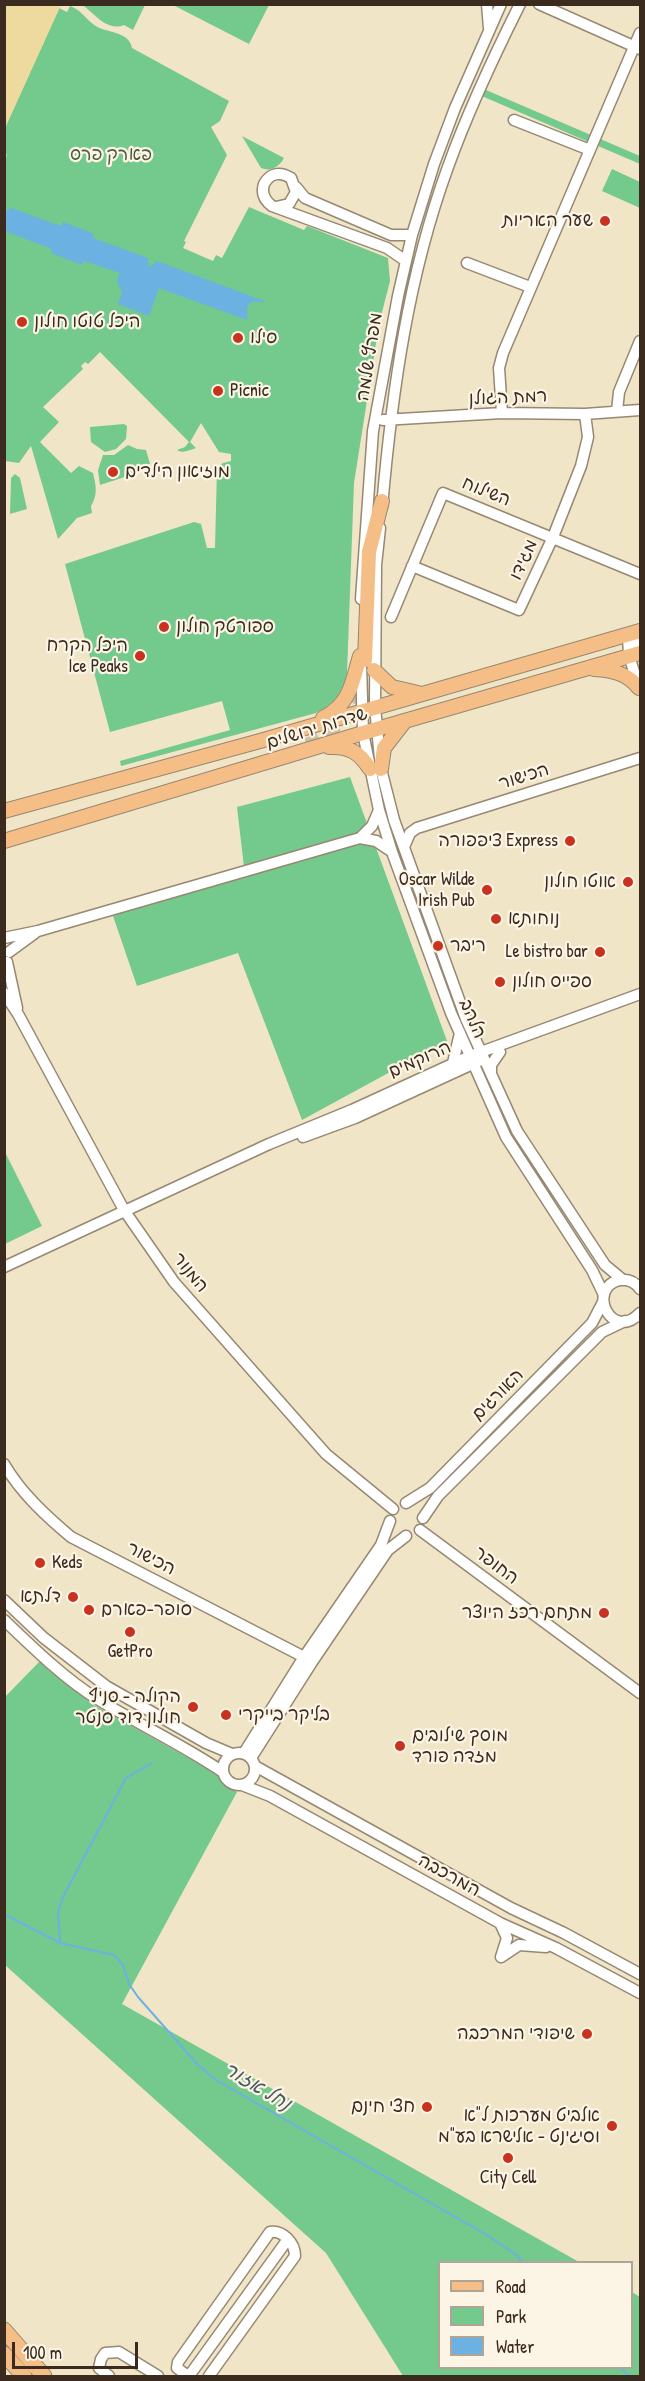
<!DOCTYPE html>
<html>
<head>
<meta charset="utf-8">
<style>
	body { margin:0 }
	#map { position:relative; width:645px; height:2381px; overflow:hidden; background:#f1e5c7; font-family:"Patrick Hand",sans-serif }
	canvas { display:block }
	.frame { position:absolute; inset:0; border:6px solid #3b2a1e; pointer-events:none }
	.legend { position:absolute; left:438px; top:2261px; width:195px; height:108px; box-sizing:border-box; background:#fcf5e5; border:2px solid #afa495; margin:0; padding:8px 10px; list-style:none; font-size:18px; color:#3b2a1e }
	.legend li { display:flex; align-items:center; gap:12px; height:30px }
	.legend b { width:30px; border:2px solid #afa495 }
	.scale { position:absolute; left:12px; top:2342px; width:126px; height:27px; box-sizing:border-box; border:3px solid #3b2a1e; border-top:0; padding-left:8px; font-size:18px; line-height:21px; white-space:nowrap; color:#3b2a1e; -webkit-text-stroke:4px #fcf5e5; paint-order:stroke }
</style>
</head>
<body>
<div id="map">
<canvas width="645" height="2381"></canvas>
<div class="frame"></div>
<ul class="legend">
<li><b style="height:8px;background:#f6be87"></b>Road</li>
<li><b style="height:16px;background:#74c98d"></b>Park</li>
<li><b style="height:16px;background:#6bb1e2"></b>Water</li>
</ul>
<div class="scale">100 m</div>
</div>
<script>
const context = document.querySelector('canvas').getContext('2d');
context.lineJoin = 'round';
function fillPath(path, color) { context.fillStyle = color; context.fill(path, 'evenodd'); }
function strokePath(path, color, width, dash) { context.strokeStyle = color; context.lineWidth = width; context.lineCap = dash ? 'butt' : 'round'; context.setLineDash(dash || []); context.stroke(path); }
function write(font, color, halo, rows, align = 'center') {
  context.font = font + ' "Patrick Hand","Playpen Sans Hebrew",sans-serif'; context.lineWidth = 4.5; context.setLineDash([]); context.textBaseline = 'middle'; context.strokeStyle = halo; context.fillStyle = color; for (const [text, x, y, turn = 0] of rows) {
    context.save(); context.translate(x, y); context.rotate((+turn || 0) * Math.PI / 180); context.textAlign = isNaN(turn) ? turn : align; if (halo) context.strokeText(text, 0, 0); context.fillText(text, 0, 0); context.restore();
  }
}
const green = new Path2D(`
	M82 5H145L133 30 124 25C106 32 95 13 82 5Z
	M173 5H269L249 44Z
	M70 6C81 10 84 17 93 24 105 34 129 30 132 48L229 101 220 121 211 127 227 155 184 241 186 242 183 248 213 261 216 255 222 258 249 207 304 230 307 226 388 258 390 281 379 324 354 483 347 673C342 693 335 703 316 713L121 766 120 761 230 730 222 701 110 732 65 564 194 522 201 524 207 548H215L217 468 223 463 231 461V454L219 452 201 423 190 442 196 448C190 450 182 454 177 450L185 447 189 442 100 352 88 364 85 362 81 366 83 369 43 407 59 422 40 442 71 473 79 466 93 473C96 486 98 494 91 506L92 513 77 518 58 539 31 446 19 463 5 461 4 161 7 155 5 153V128L59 8 67 12Z
	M479 87 640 156V164L477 94Z
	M242 136 284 158C279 167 271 172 261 168Z
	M612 169 640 182V208L602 191Z
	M124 424 127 426 126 439 116 449 105 452 91 442 90 427Z
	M128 445 137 449 146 450 150 464 136 468 137 473 100 485 98 470 103 455H114Z
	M15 474 20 478 27 509 10 514 11 478Z
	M350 777 447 1041 302 1120 238 953 137 986 113 916 244 867 237 807Z
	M4 1150 42 1226 5 1244H4Z
	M40 1661 92 1704 217 1774 226 1785 237 1792 122 2004 579 2262H440V2368H632V2292L640 2297V2376H403L326 2253 5 1965 4 1698Z`);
const sand = new Path2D(`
	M5 4 61 5 5 128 4 5Z`);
const water = new Path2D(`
	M11 208 61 226 63 222 94 234 93 238 148 258 149 268 157 261 264 301 263 303 254 301C243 306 249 313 247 320L159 288 149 316 118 304 122 293 117 281 120 273 84 261 82 265 51 253 52 249 5 231V212Z`);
const stream = new Path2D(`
	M4 1914 60 1943 114 1955 123 1965 129 1984 138 1997 198 2065 216 2080 485 2234 514 2253 523 2262
	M60 1941 58 1912 63 1897 126 1778 152 1763
	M621 2368 629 2376`);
const majorTunnel = new Path2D(`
	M307 745C337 733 353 707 361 677`);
const minor = new Path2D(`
	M487 4 489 28
	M539 4 640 49
	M514 120 590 150
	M296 187 305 198 391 235H412
	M276 207 289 204 296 192 291 178C280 171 270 173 264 184 261 193 264 200 272 206L387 248 406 261
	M467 263 530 287
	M617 411 619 392 640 341
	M502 413 499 368 503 353 640 33
	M383 420 502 413 585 414 640 410
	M382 507C392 392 408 276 448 167 468 111 493 58 520 4
	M380 528 376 565 375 707 381 769 394 820 466 1019 517 1131 605 1265 623 1280
	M412 566 519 610 553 537 581 466 588 437 585 414
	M361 599 373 431 398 296 412 235 434 164 455 108 501 4
	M391 617 443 493 640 574
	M628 635 629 656 639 687
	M628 635 640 647
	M361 665 363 733 379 810 392 852 451 1013 506 1137 592 1270 604 1295
	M360 838 372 826 379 810
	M404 847 410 833 417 828 640 758
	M4 938 38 931 360 838 376 841 391 851
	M9 952 35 933
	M7 962 17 1008
	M4 993 18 1014 124 1210 174 1282 326 1454 393 1509
	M453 1063 460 1033
	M491 1073V1065L500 1052
	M303 1137 355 1118 479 1061
	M4 1267 269 1144 352 1110 470 1056 640 994
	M640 1289C635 1282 628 1279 620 1280 585 1288 612 1343 640 1313
	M4 1464C21 1493 46 1516 71 1537L304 1657
	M406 1503 430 1488 592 1323 603 1302
	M423 1518 438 1496 602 1332 625 1321
	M420 1530 640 1693
	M4 1600 44 1638 106 1686 206 1743 232 1754
	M4 1620C32 1647 66 1680 99 1700 140 1725 183 1745 223 1772
	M223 1769a16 16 0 1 1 32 0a16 16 0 1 1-32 0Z
	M244 1753 304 1657 381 1545 390 1521
	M251 1758 312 1662 388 1550 406 1536
	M255 1766 511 1908 564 1933 640 1974
	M242 1785 270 1796 500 1923 556 1948 640 1993
	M500 1923 507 1938 501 1957
	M501 1957 519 1945 546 1947
	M109 2376 99 2368 101 2359 105 2353 119 2352 158 2376
	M188 2376 177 2368 178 2362 270 2232C283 2230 295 2243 295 2256L209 2376
	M189 2376 288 2239`);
const major = new Path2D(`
	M365 660 369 552 382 501
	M594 669C612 670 627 673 639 688
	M374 670 392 687 418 693
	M323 718C351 703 352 683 360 656
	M329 747C349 746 359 752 370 769
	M381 769 384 748 405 721
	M4 811 260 741 640 631
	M4 841 363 733 640 653`);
const highway = new Path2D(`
	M4 2330 44 2376
	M4 2354 24 2376`);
const markers = [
	[605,221,6,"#c8321e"],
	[22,322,6,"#c8321e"],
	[238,338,6,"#c8321e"],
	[218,391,6,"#c8321e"],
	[113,472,6,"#c8321e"],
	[164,627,6,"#c8321e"],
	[140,656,6,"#c8321e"],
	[570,841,6,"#c8321e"],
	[628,882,6,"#c8321e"],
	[487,890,6,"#c8321e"],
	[496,919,6,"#c8321e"],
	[438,946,6,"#c8321e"],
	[600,952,6,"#c8321e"],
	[500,982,6,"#c8321e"],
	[40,1563,6,"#c8321e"],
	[73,1597,6,"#c8321e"],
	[89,1610,6,"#c8321e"],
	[604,1613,6,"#c8321e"],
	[130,1632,6,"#c8321e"],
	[193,1707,6,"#c8321e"],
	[226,1715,6,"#c8321e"],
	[400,1746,6,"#c8321e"],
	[587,2034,6,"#c8321e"],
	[427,2107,6,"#c8321e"],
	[612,2126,6,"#c8321e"],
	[508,2158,6,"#c8321e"]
];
const parkNames = [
	["פארק פרס",111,155]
];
const poiNames = [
	["שער האריות",593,221],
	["היכל טוטו חולון",34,322,"left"],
	["סילו",250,338,"left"],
	["Picnic",230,391,"left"],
	["מוזיאון הילדים",125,472,"left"],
	["ספורטק חולון",176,627,"left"],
	["היכל הקרח",128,646],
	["Ice Peaks",128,667],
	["ציפפורה Express",558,841],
	["Oscar Wilde",475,880],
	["Irish Pub",475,901],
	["אוטו חולון",616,882],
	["נוחותא",508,919,"left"],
	["ריבר",450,946,"left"],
	["Le bistro bar",588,952],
	["ספייס חולון",512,982,"left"],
	["Keds",52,1563,"left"],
	["דלתא",61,1597],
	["סופר-פארם",101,1610,"left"],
	["מתחם רכז היוצר",592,1613],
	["GetPro",130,1652,"center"],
	["הקולה - סניף",181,1697],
	["חולון דוד סנטר",181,1718],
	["בליקר בייקרי",238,1715,"left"],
	["מוסך שילובים",412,1736,"left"],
	["מזדה פורד",412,1757,"left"],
	["שיפודי המרכבה",575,2034],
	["חצי חינם",415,2107],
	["אלביט מערכות ל\"א",600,2116],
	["וסיגינט - אלישרא בע\"מ",600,2137],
	["City Cell",508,2178,"center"]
];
const streetNames = [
	["מפרץ שלמה",370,357,-81],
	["רמת הגולן",508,398,-2],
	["השילוח",486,492,22],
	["מגידו",524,560,-65],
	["שדרות ירושלים",317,729,-17],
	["הכישור",524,777,-17],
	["הלהב",472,1019,67],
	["הרוקמים",420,1060,-24],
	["המנור",190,1273,51],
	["האורגים",498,1395,-45],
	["הכישור",151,1559,27],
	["החופר",496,1566,37],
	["המרכבה",449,1876,29]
];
const waterNames = [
	["נחל אזור",257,2087,31]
];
fillPath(green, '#74c98d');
fillPath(sand, '#eeda9e');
fillPath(water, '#6bb1e2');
strokePath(stream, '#6bb1e2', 2);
strokePath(majorTunnel, '#cdc0a5', 14, [14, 7]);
strokePath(minor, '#968872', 13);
strokePath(major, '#968872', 16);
strokePath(highway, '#968872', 17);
strokePath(minor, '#fff', 10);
strokePath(major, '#f6be87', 14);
strokePath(highway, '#f6be87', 15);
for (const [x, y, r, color] of markers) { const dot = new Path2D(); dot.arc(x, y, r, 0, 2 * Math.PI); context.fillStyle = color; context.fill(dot); strokePath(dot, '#fcf5e5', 2); }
write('18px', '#4c5a3f', '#fcf5e5', parkNames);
write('18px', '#3b2a1e', '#fcf5e5', poiNames, 'right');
write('18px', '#3b2a1e', '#fcf5e5', streetNames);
write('italic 20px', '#4c5963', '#fcf5e5', waterNames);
</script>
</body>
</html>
